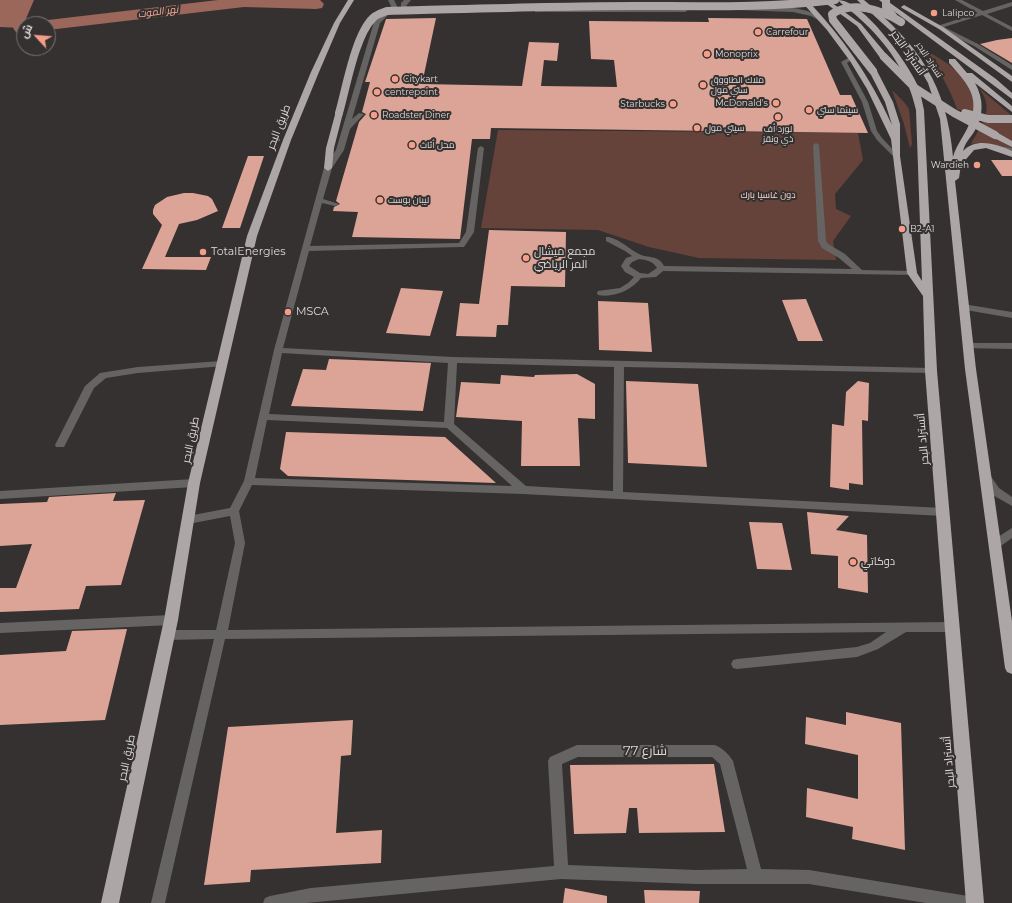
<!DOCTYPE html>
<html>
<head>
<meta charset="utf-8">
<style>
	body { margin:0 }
	#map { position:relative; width:1012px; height:903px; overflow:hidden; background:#353130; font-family:Montserrat,Cairo,sans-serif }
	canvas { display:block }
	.north { position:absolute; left:16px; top:16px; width:40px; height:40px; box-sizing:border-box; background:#353130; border:1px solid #787574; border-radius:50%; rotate:296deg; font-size:11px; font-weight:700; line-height:16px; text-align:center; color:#dddbda }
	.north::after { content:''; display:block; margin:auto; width:14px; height:18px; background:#f49e89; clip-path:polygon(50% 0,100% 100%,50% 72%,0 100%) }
</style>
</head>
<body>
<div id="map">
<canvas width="1012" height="903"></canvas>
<div class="north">ش</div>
</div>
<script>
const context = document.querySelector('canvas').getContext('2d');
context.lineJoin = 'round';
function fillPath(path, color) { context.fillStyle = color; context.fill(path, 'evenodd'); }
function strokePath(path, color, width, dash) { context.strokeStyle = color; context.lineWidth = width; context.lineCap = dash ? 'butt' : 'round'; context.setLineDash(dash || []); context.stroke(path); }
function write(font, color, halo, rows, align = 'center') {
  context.font = font + ' Montserrat,Cairo,sans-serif'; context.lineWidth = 4; context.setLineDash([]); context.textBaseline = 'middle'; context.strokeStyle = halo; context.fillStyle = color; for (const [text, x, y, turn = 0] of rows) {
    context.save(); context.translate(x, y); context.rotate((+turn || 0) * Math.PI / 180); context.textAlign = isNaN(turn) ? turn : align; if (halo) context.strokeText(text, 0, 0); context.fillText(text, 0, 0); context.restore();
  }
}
const green = new Path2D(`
	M922 49C943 59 971 76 974 101 975 105 974 110 973 114L957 109C948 85 939 69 922 49Z
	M979 88 1012 116V148L981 143 971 144C981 124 996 111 979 88Z
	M892 90 904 102 909 109 912 144 910 148 904 124Z
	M498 130 858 133 863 160 835 194 836 209 851 216 833 241 836 260 699 258 649 247 598 230 481 228Z`);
const water = new Path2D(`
	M0 0H34L22 28 0 27Z`);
const river = new Path2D(`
	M218 0H320L324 4 322 8 316 9 244 7 48 30V24H40L42 21 48 20Z
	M22 23 29 24H24V33L16 32 13 28 16 24Z`);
const building = new Path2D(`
	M436 18 422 84 522 86 529 42 559 43 557 61 544 60 541 86 617 87 614 60 591 59 589 21 709 22 708 18 807 19 840 95H851L868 133 491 128 490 139H472L460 239 352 237 358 212 333 211 334 207 340 204 336 201 359 122 366 114 362 112 370 82H365L386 19Z
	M1012 38V63L980 44 997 40Z
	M248 156H264L240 228H222Z
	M991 160H1012V176H1002Z
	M184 193H193L208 196 212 199 218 211 197 220 179 224 165 257H211L206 270 142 269 162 225 153 214V210L155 205 167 197Z
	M489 230 566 232 565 287 511 286 508 325H497L496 337 456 336 460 303 479 304Z
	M401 288 443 291 430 336 386 333Z
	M806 299 823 341H798L782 300Z
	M598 301 648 303 652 352 599 350Z
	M329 359 431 363 423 411 291 406 303 369 326 370Z
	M577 374 595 384V419L578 418 580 466H521L522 421 456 417 461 382 500 384 501 375 534 377 535 375Z
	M626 381 698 384 707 467 628 463Z
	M858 381 869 383 868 421 862 420 863 485 849 483V490L830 487 832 424 844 426 846 392Z
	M286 432 445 437 496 483 288 476 280 469Z
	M116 493 113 501 145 500 121 585 86 586 79 609 0 612V588H16L32 544 0 546V504L47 502 49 497Z
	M807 512 849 516 836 530 867 535 868 593 838 588V556L811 554Z
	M749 522 782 523 792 570 757 569Z
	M127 629 105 720 0 725V655L66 651 72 631Z
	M846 712 901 723 905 850 852 839 853 827 806 817 807 788 858 799V755L805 744 806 717 846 725Z
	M353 720 351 755 341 756 336 833 382 830 381 863 251 870 250 882 204 885 228 727Z
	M714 764 725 832 639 833 637 808H629L626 833 574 834 570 765Z
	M565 888 607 896V903H563Z
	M644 890 700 891 699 903H645Z`);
const minor = new Path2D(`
	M388 0H394L397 6 394 12 396 13 388 15 380 23 352 119 359 113 364 114 350 129 344 150 332 168 323 199 339 204 335 206 322 203 310 246 459 243 466 232 478 148 481 146 484 148 474 232 464 247H461L309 251 283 348 453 357 931 368 936 371 934 373 624 367 623 492 943 508 947 509 948 512 947 515 943 516 523 494 252 485 239 511 245 543 228 630 952 622 956 624 958 627 956 630 952 632H906L878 649 857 657 737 669 733 668 731 664 733 660 737 659 857 647 870 643 886 632 225 639 165 903H151L214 639 167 640 163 638 161 635 163 632 167 630H216L235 543 230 516 188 524 184 523 183 520 184 517 188 516 230 508 244 481 274 350 324 168 336 150 374 22 384 13 390 10 391 6ZM282 353 448 363 444 422 269 414ZM457 363 614 367 613 491 526 486 454 424ZM267 420 447 428 512 486 255 478Z
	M404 0H411L406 6 417 11V13L404 10 401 7V3Z
	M955 0H962L983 11 1012 2V6L987 14 1012 27V31L982 15 944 27 978 44 1012 65V70L974 46 937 28V26L978 13Z
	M739 7C764 7 804 3 825 20L820 21 811 16 793 12 737 10V8Z
	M537 9 685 8 688 10 685 12H535V10Z
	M850 57 855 58 847 63 868 102 877 131 882 138 898 155V157H894L877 140 871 131 862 102 841 62Z
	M816 143 819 145 826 241 828 244 845 254 862 270 912 271H915L916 273 915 275 663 271 656 277 641 278C632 290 614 298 598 295L597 293 598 291 620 288 628 283 634 277 625 272 621 266 626 258 632 256 625 251 606 241V237H609C621 240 629 249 639 254 648 259 658 254 664 266L852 269 839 258 822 248 818 241 813 145ZM639 259C646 260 653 261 657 268L648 274 640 273 629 266 632 262Z
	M994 145 1012 148V152L992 148V146Z
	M963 304 1012 312V318L960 309 959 307 960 305Z
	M967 343H1012V349L964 348 963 346Z
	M221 361 226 364 224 366 138 373 106 378 94 388 64 447H56L55 445 85 386 100 373 138 367Z
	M986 474 990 475 999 488 1012 497V506L991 494 981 478 982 475Z
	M194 479 198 480 199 483 198 486 194 487 0 499V491Z
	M1012 528V538L998 548H990L989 545 990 542Z
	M171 615 175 617 177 620 175 623 171 625 0 633V623Z
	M577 745H715C722 748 729 754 733 761L761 869 809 870 968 896 973 898 975 903H926L809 884H696L561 879 306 903H263L265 898 270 896 311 888 554 866 548 761 550 757ZM578 757H712L720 764 747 869 696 870 568 865 562 764Z`);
const highway = new Path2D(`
	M348 0H354L340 23 319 72 291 140 257 236 200 483 178 620 119 903H101L164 620 188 483 247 236 283 140 311 72 334 23Z
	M800 0H807C844 39 869 75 892 125L885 102 869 71 870 69H876L893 102 900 124V156L917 273 922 281 916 110C908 73 887 43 859 18 852 11 844 7 838 0 863 0 908 63 918 86 921 94 922 102 924 110L937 371 984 903H966L925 371 923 296 907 273 891 139 867 89 850 61 827 30Z
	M821 0H828L861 24 887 55V59H881L857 26Z
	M857 0H864C919 45 947 85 953 157 956 146 962 139 967 129 982 99 969 85 949 63V59H955L967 73H972L1012 106V112L975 83C984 99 984 116 974 132 970 138 965 143 963 151 976 137 997 144 1012 151V157L986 148 974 150 961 165 959 178 955 181 976 369 1012 621V674L1007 672 1005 668 965 369 940 119 928 83 913 57 893 33Z
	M879 0H886L996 79 1012 93V99Z
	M904 5 943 27 1012 76V82L939 29 902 8 901 7Z
	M336 111H342L343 113 334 148 332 168 328 171 324 168 326 148Z
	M992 133H998L1012 141V147L992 137 991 135Z`);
const highwayBridge = new Path2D(`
	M886 0V7L893 16
	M884 57 915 88 954 113 995 135
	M873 71 833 20 832 14C852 0 882 10 901 22
	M339 113C346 89 355 35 373 18 377 14 382 13 387 11 470 9 553 6 635 6 702 6 769 8 835 0
	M965 113 988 119H1012`);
const markers = [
	[934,13,4,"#f49e89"],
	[758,32,4,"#f49e89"],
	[707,54,4,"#f49e89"],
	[395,79,4,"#f49e89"],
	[703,85,4,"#f49e89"],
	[377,92,4,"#f49e89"],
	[776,103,4,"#f49e89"],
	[673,104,4,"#f49e89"],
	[809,110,4,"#f49e89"],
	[374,115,4,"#f49e89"],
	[778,117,4,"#f49e89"],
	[697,128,4,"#f49e89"],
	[412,145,4,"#f49e89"],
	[977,165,4,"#f49e89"],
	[380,200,4,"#f49e89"],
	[902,229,4,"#f49e89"],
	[203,252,4,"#f49e89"],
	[526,258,4,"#f49e89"],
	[288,312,4,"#f49e89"],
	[853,562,4,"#f49e89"]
];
const farPoinames = [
	["Lalipco",942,13],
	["Carrefour",766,32],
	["Monoprix",715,54],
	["Citykart",403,79],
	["ملاك الطاووق",711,80],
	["ستي مول",711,90],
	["centrepoint",385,92],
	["McDonald's",768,103,"right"],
	["Starbucks",665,104,"right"],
	["سينما ستي",817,110],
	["Roadster Diner",382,115],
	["سيتي مول",705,128],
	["لورد أف",778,129,"center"],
	["ذي ونقز",778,139,"center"],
	["محل أثاث",420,145],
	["Wardieh",969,165,"right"],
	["ليبان بوست",388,200],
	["B2-A1",910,229]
];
const farStreetnames = [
	["تستراد البحر",929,60,57]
];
const farParknames = [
	["دون غاسيا بارك",768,195]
];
const farWaternames = [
	["نهر الموت",158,12,-7]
];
const streetNames = [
	["أتستراد البحر",908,53,55],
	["طريق البحر",279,127,-69],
	["أتستراد البحر",923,439,-95],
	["طريق البحر",191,440,-78],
	["طريق البحر",127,758,-78],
	["أتستراد البحر",949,762,-95]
];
const poiNames = [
	["TotalEnergies",211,252],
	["مجمع ميشال",534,252],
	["المر الرياضي",534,265],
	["MSCA",296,312],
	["دوكاتي",861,562]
];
const nearStreetnames = [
	["شارع 77",645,751]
];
fillPath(green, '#66433a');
fillPath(water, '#9b675b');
fillPath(river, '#9b675b');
fillPath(building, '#dca497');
fillPath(minor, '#666463');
fillPath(highway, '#aca7a6');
strokePath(highwayBridge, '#aca7a6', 8);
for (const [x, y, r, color] of markers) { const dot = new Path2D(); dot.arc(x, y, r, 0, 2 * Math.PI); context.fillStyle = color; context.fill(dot); strokePath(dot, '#353130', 1.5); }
write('9px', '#dddbda', '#353130', farPoinames, 'left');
write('9px', '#dddbda', '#353130', farStreetnames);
write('9px', '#f8d6ce', '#353130', farParknames);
write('italic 10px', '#fead9a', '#353130', farWaternames);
write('11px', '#dddbda', '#353130', streetNames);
write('11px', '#dddbda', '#353130', poiNames, 'left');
write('13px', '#dddbda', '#353130', nearStreetnames);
</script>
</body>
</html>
